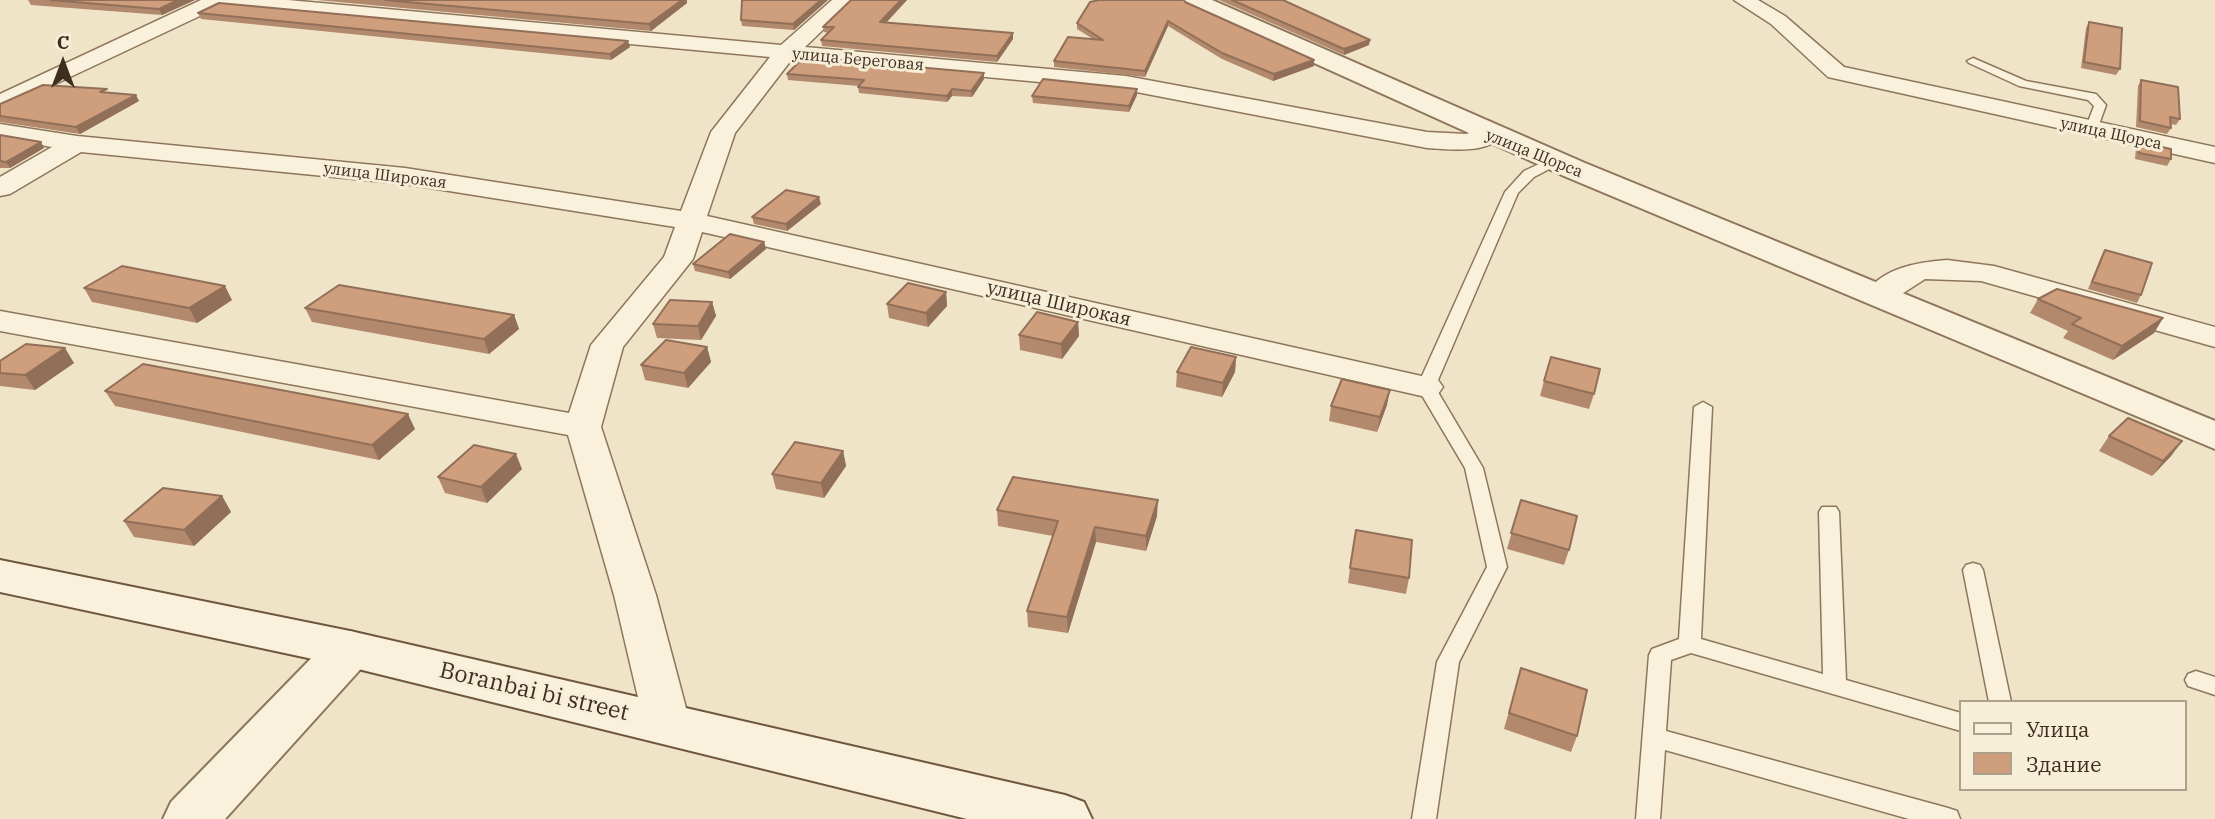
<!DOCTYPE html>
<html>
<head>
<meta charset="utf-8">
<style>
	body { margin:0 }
	#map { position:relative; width:2215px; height:819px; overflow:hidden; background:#f0e4c8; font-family:"IBM Plex Serif",serif }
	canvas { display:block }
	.legend { position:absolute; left:1959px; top:700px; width:228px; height:91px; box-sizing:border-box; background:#f7eed8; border:2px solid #ada18e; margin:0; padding:9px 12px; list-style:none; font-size:21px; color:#3d2e20 }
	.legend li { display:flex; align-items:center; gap:14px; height:35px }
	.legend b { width:35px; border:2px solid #ada18e }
	.north { position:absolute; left:28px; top:28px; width:70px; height:70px; -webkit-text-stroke:5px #f7eed8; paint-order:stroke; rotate:0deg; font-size:19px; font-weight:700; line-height:28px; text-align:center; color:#3d2e20 }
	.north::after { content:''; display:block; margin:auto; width:24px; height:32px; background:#3d2e20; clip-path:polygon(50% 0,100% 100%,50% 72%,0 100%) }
</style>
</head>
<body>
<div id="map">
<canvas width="2215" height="819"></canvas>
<ul class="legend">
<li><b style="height:9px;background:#faf1dc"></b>Улица</li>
<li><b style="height:19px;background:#cf9f7d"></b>Здание</li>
</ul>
<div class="north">С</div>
</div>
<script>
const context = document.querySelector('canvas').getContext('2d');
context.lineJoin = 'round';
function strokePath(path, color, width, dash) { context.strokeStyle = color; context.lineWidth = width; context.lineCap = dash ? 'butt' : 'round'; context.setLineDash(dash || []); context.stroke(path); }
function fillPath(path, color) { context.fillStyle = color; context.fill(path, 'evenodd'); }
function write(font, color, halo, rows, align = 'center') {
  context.font = font + ' "IBM Plex Serif",serif'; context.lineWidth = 6; context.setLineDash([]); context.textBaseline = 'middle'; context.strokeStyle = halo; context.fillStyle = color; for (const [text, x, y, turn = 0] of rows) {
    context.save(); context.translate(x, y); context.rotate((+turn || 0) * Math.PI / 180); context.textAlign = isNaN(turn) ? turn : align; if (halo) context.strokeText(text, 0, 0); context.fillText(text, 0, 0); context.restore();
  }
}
const service = new Path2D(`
	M1973 58 2026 81 2096 94 2106 105 2097 130 2091 134 2085 130 2094 106 2088 100 2019 86 1969 63 1967 61Z
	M1554 157 1560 161 1559 164 1534 177 1518 193 1435 387 1483 468 1507 567 1459 662 1436 819H1412L1437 662 1487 567 1465 468 1417 387 1505 192 1524 171Z
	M1703 402 1712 407 1701 639 1823 674 1819 512 1822 507H1836L1839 512 1846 680 1961 713V731L1691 653 1671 660 1666 731 1948 808 1957 811 1960 819H1909L1665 750 1660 819H1636L1649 655 1652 649 1679 639 1694 407Z
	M1973 563 1980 565 1983 570 2011 702H1989L1963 570 1966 565Z
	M2196 671 2215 677V695L2188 686 2185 680 2188 674Z`);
const minor = new Path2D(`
	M201 0H288L781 45 832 0H854L805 47 1126 76 1427 132 1466 134 1489 127 1498 130 1502 135C1487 155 1448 149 1427 148L1126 90 792 59 735 133 707 216 1426 377 1438 380 1443 387 1438 394 1426 397 702 232 693 259 623 347 601 427 656 595 690 723 683 736 667 742 651 736 644 723 614 595 568 435 0 331V311L569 413 591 345 664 257 675 227 405 184 81 152 10 194 0 196V177L52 147 0 138V124L77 136 405 168 681 211 711 132 770 57 221 6 0 110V94Z
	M1734 0H1758L1785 16 1844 67 2215 147V163L1828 77 1771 24Z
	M1947 260 1994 266 2215 327V347L1981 281 1925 279 1891 301 1880 303 1869 301 1865 294C1882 268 1918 262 1947 260Z`);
const tertiary = new Path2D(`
	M1183 0H1212L1585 163 2215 421V449L1564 176 1186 5Z
	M350 631 367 636 374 649 367 662 225 819H163L171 802 333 636Z`);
const secondary = new Path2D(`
	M0 560 350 631 1065 795 1084 802 1092 819H967L350 667 0 592Z`);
const wall = new Path2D(`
	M28 0H195L162 15 31 5Z
	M317 0H687V3L651 31Z
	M828 0 794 30 742 26 741 20Z
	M851 0H907L886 23 1013 33V39L997 62 822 46 821 40 829 33 824 32 823 27Z
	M1219 0H1283L1369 45 1344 55Z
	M1185 2 1314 60V66L1273 81 1222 59 1168 26 1145 77 1054 67V61L1093 39 1077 29V23Z
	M198 13 630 47 611 60 201 19Z
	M2089 22 2120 69 2116 75 2081 68 2086 28Z
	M984 73V79L972 97 952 96 947 102 859 93 858 87 859 86 788 80 787 74Z
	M2141 80 2180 119 2176 125 2171 124V128L2167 134 2136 127 2138 86Z
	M1137 89V95L1129 112 1033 103 1032 96Z
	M109 93 139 101 80 134 0 122V104Z
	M0 135 41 142 44 148 10 168H0Z
	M2139 142 2171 159 2167 166 2135 159 2136 148Z
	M821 204 787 231 754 224 752 217Z
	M764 242 766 249 730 279 695 271 693 264Z
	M2105 250 2141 295 2137 303 2088 289 2101 257Z
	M84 288 232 300 197 323 92 302Z
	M946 292 947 306 928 327 889 318 887 304Z
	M2038 299 2163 318 2154 333 2113 360 2063 338 2068 331 2030 313Z
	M712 302 716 316 701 340 657 338 653 324Z
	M305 308 514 315 519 329 489 354 312 322Z
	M1078 322 1079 336 1062 359 1020 350 1019 335Z
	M707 347 711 362 688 388 645 380 641 365Z
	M1236 357 1235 372 1222 397 1176 387 1177 372Z
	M74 363 35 390 0 386V373Z
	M1544 381 1594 394 1589 409 1540 396Z
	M105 391 415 429 379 460 115 406Z
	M1387 405 1377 432 1329 421 1331 406Z
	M2109 436 2182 441 2171 456 2152 476 2099 451Z
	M843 451 846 466 824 498 776 489 772 474Z
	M522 469 487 503 445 493 438 477Z
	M222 496 231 512 194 546 134 537 124 521Z
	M1521 500 1569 550 1564 565 1507 549Z
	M997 510 1157 516 1146 551 1096 542 1068 633 1028 627 1027 611 1053 536 998 526Z
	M1353 546 1409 578 1406 594 1348 583Z
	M1521 668 1577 736 1571 752 1504 729Z`);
const shadedWall = new Path2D(`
	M178 0H195L162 15 159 9Z
	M682 0H687V3L651 31 649 24Z
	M821 0H828L794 30 793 24Z
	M901 0H907L881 28 880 22Z
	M1168 21V26L1145 77V71Z
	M1013 33V39L997 62V56Z
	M1370 40 1369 45 1344 55V49Z
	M628 41 630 47 611 60 610 54Z
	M1314 60V66L1273 81 1274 74Z
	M984 73V79L972 97 971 91Z
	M952 89V96L947 102V96Z
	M1137 89V95L1129 112V106Z
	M136 95 139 101 80 134 76 127Z
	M41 142 44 148 10 168 6 162Z
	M819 197 821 204 787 231 786 224Z
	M764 242 766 249 730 279 728 272Z
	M225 286 232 300 197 323 189 308Z
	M946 292 947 306 928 327 926 313Z
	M712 302 716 316 701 340 698 326Z
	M514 315 519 329 489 354 484 339Z
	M2163 318 2154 333 2113 360 2122 346Z
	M1078 322 1079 336 1062 359 1061 344Z
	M707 347 711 362 688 388 684 373Z
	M65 348 74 363 35 390 25 375Z
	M1236 357 1235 372 1222 397 1223 383Z
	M1390 390 1387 405 1377 432 1380 417Z
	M408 414 415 429 379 460 372 445Z
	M2182 441 2171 456 2152 476 2163 461Z
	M843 451 846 466 824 498 821 483Z
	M516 454 522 469 487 503 481 487Z
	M222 496 231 512 194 546 184 530Z
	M1158 500 1157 516 1146 551V536Z
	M1095 527 1096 542 1068 633 1067 617Z`);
const building = new Path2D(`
	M50 0H178L159 9Z
	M385 0H682L649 24Z
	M742 0H821L793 24 741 20Z
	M851 0H901L880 22 1013 33 997 56 821 40 834 27H823Z
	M1099 0H1184L1185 2 1314 60 1274 74 1222 53 1168 21 1145 71 1054 61 1068 37 1103 40 1077 23 1090 2Z
	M1232 0H1283L1370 40 1344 49Z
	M219 3 628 41 610 54 198 13Z
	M2089 22 2122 28 2120 69 2084 62Z
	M804 57 984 73 971 91 952 89 947 96 858 87 864 80 787 74Z
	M1043 79 1137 89 1129 106 1032 96Z
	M2141 80 2178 87 2180 119 2170 117 2171 128 2140 121Z
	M43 85 107 89 100 92 136 95 76 127 0 116V104Z
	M0 135 41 142 6 162 0 161Z
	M2139 142 2171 149V159L2139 153Z
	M786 190 819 197 786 224 752 217Z
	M730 234 764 242 728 272 693 264Z
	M2105 250 2152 263 2141 295 2092 282Z
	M122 266 225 286 189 308 84 288Z
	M908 283 946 292 926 313 887 304Z
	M339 285 514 315 484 339 305 308Z
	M2057 289 2163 318 2122 346 2072 324 2081 318 2038 299Z
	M670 300 712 302 698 326 653 324Z
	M1037 312 1078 322 1061 344 1019 335Z
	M666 340 707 347 684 373 641 365Z
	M26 344 65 348 25 375 0 373V361Z
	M1191 347 1236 357 1223 383 1177 372Z
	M1551 357 1600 369 1594 394 1544 381Z
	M143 364 408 414 372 445 105 391Z
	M1342 379 1390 390 1380 417 1331 406Z
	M2128 418 2182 441 2163 461 2109 436Z
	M795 442 843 451 821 483 772 474Z
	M474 445 516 454 481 487 438 477Z
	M1013 477 1158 500 1146 536 1095 527 1067 617 1027 611 1058 521 997 510Z
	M163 488 222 496 184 530 124 521Z
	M1521 500 1577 516 1569 550 1511 533Z
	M1356 530 1412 540 1409 578 1350 568Z
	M1521 668 1587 690 1577 736 1509 713Z`);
const farStreetnames = [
	["улица Береговая",858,60,5],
	["улица Щорса",2111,134,12],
	["улица Щорса",1534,154,22],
	["улица Широкая",385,176,7]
];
const streetNames = [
	["улица Широкая",1059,304,13]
];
const nearStreetnames = [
	["Boranbai bi street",534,692,13]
];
strokePath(service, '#8d765c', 3);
strokePath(minor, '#8d765c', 3);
strokePath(tertiary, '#8d765c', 4);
strokePath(secondary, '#6f573f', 4);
fillPath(service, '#faf1dc');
fillPath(minor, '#faf1dc');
fillPath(tertiary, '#faf1dc');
fillPath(secondary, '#faf1dc');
fillPath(wall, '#b2896c');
fillPath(shadedWall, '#916f58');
fillPath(building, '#cf9f7d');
strokePath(building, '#916f58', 2);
write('16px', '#3d2e20', '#f7eed8', farStreetnames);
write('19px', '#3d2e20', '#f7eed8', streetNames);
write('23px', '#3d2e20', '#f7eed8', nearStreetnames);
</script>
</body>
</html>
